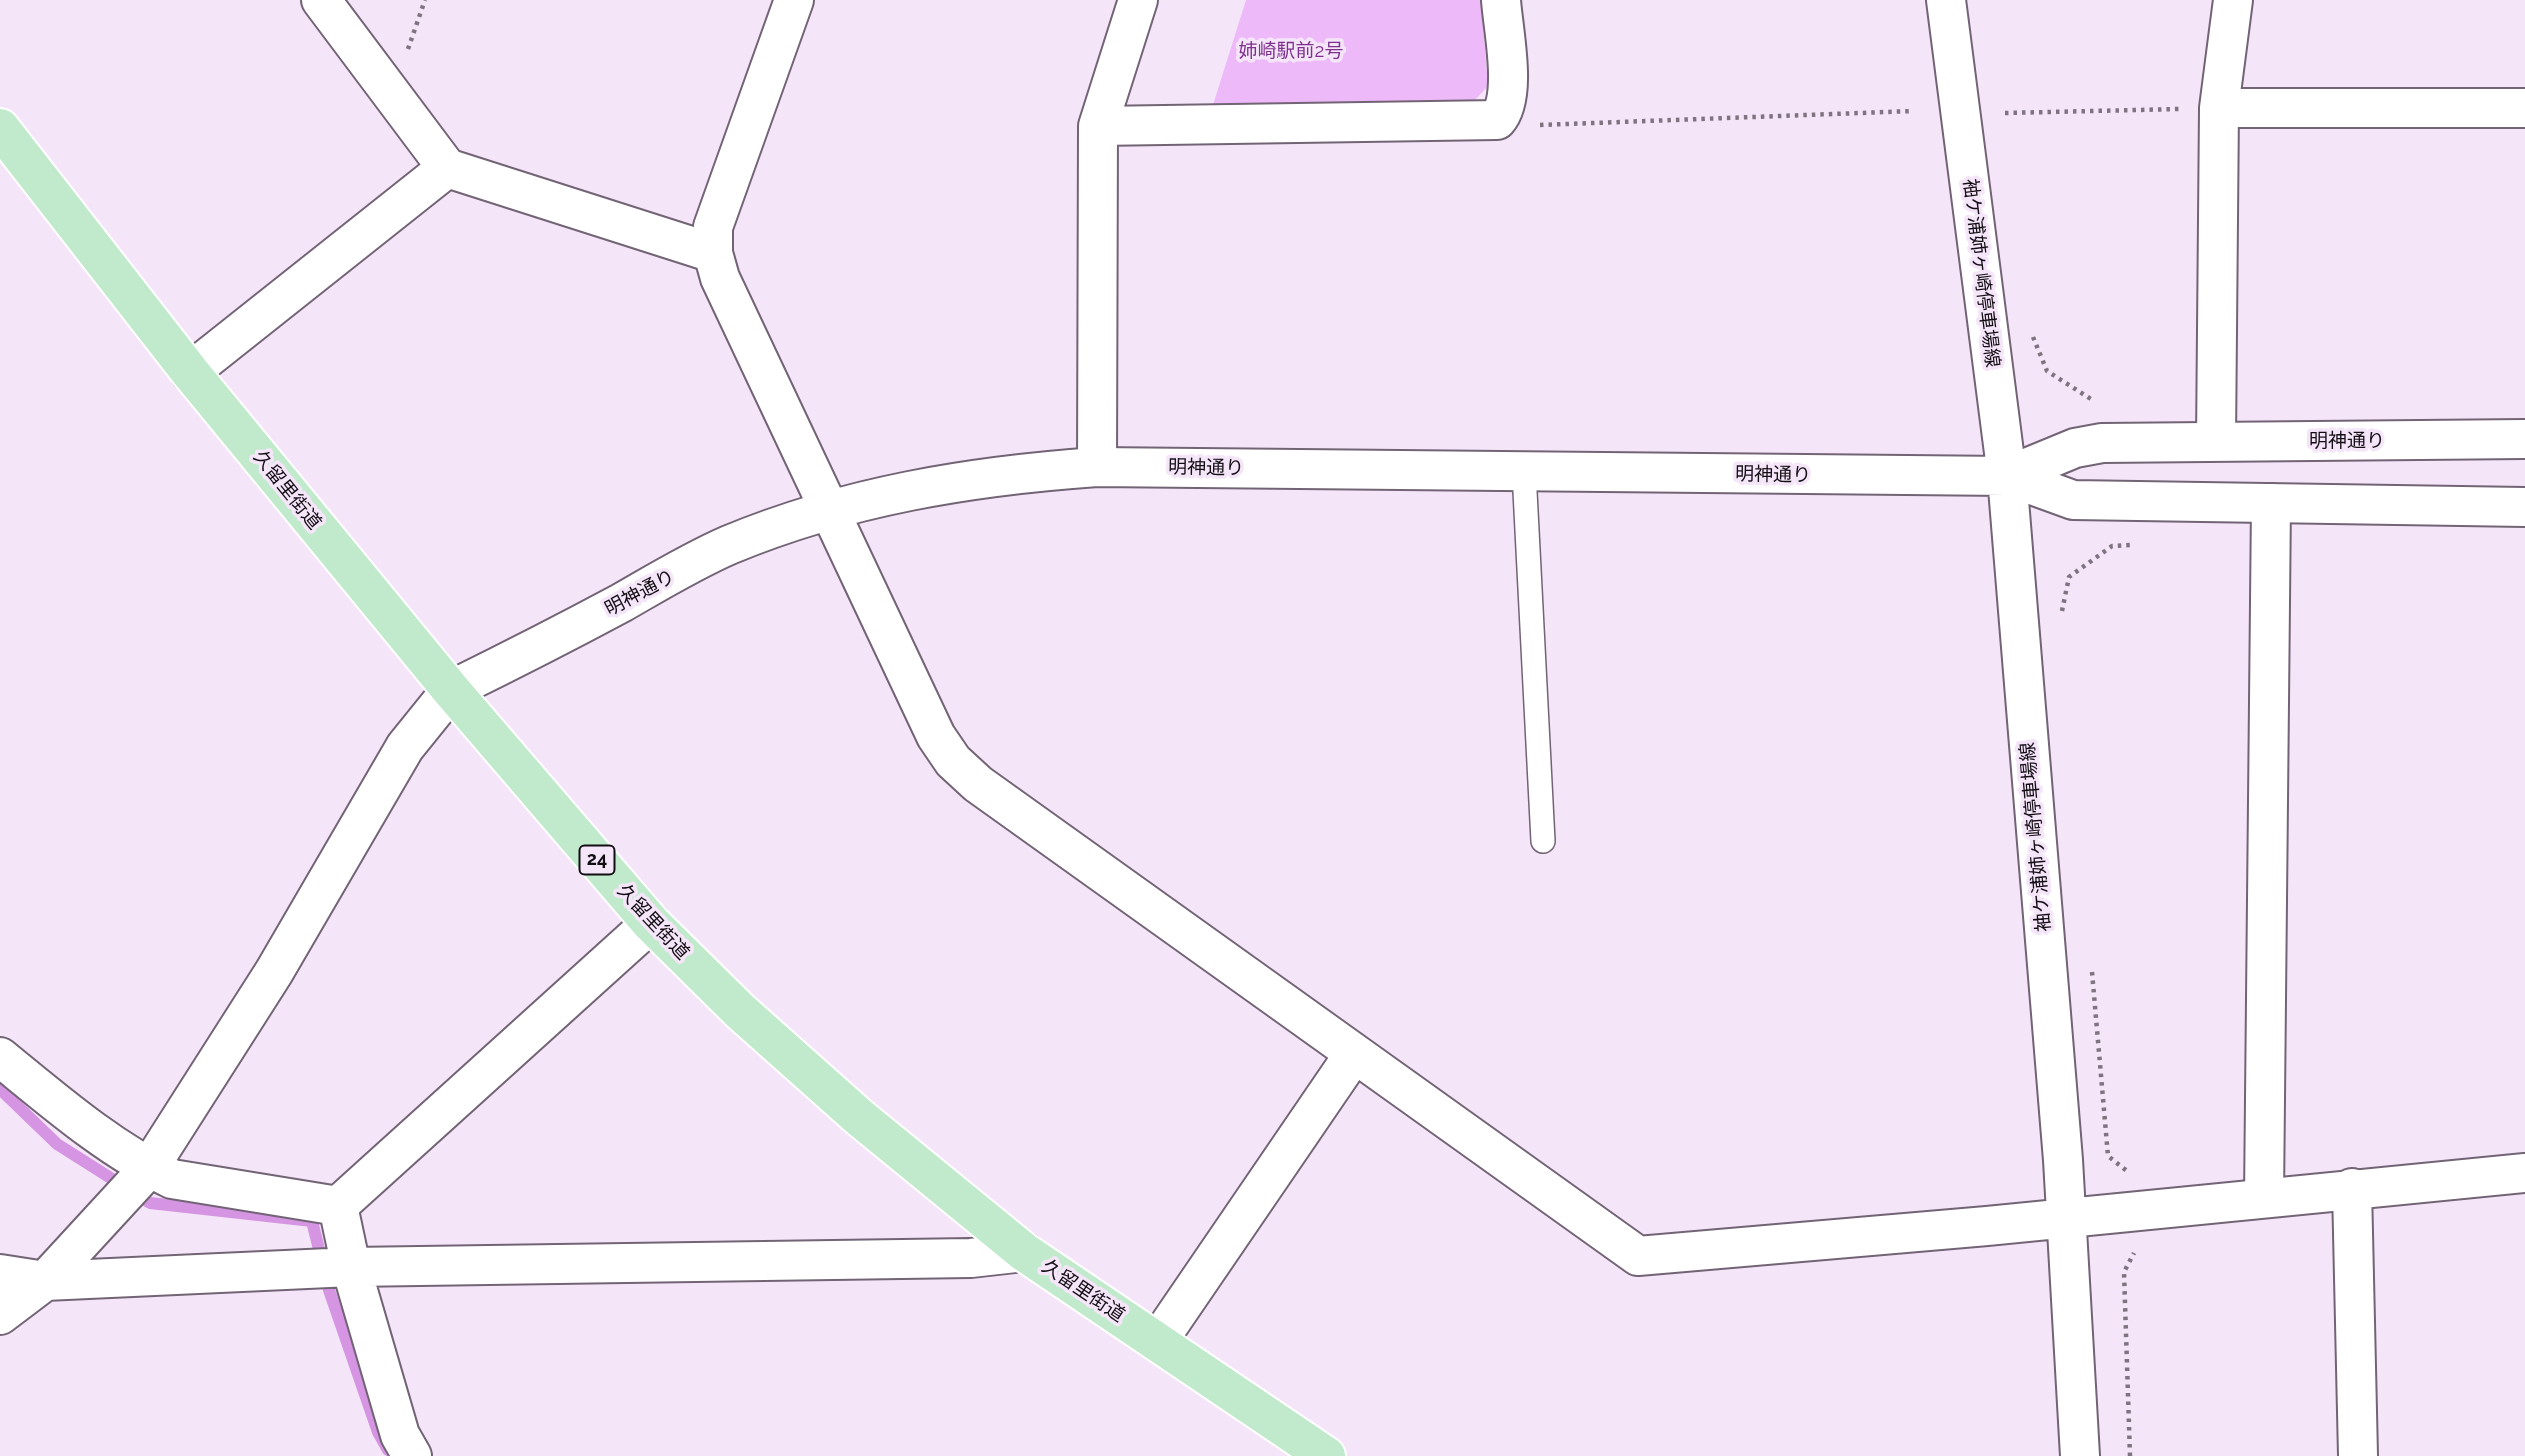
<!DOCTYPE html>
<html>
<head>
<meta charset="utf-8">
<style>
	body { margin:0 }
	canvas { display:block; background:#f5e5f9 }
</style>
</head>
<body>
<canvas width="2525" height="1456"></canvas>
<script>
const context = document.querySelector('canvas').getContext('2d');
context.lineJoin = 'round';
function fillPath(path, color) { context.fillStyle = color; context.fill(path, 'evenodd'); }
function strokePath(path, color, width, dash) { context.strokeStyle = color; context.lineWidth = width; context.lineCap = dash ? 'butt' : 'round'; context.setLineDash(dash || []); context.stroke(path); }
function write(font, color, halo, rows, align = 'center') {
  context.font = font + ' Raleway,"Noto Sans JP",sans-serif'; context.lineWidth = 7; context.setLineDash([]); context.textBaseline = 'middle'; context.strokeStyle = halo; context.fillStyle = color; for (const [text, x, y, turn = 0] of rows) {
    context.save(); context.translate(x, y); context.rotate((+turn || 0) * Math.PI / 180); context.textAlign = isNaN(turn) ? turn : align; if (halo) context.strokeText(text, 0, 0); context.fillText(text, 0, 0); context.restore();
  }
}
const green = new Path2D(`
	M1246 0H1481L1488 86 1475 100 1213 105Z`);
const stream = new Path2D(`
	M0 1089 57 1144 150 1203 312 1221 329 1290 378 1432 388 1450`);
const path = new Path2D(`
	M408 49 425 0
	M2005 113 2180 109
	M1540 125 1913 111
	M2033 337 2047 371 2094 401
	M2062 611 2069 577 2112 546 2131 545
	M2092 972 2108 1156 2127 1171
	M2130 1456 2124 1272 2134 1253`);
const lane = new Path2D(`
	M1524 472 1543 841`);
const street = new Path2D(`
	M321 0 447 168 713 253
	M2219 108H2525
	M1098 126 1497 120C1518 97 1503 30 1501 0
	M190 372 447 168
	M2216 441 2219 108 2233 0
	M1097 467 1098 126 1138 0
	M0 1057C54 1101 109 1149 172 1179L338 1206
	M2352 1188 2358 1456
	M2264 1198 2271 503
	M338 1206 651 923
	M338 1206 351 1267 400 1435 412 1456
	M0 1274 45 1281 351 1267 971 1258 1024 1252
	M0 1315 45 1281 149 1168 274 972 405 747 451 690
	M1158 1341 1354 1054`);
const secondary = new Path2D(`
	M794 0 713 227V253L720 278 936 736 953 761 978 784 1638 1256 1987 1226 2525 1173
	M1946 0 2007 476 2063 1160 2080 1456
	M2525 439 2102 443 2075 448 2007 476 2073 500 2525 507
	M451 690C508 662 565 633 621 603 656 583 692 561 729 545 847 496 970 476 1097 467L2007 476`);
const primary = new Path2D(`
	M0 128 190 372 451 690 651 923 740 1011 859 1117 1024 1252 1326 1456`);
const shields = [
	[597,860,35]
];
const shieldNames = [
	["24",597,860]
];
const parkNames = [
	["姉崎駅前2号",1291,51]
];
const streetNames = [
	["袖ケ浦姉ヶ崎停車場線",1981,273,83],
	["明神通り",2347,441],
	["明神通り",1206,468,1],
	["明神通り",1773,475,1],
	["久留里街道",287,490,51],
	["明神通り",640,593,-28],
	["袖ケ浦姉ヶ崎停車場線",2036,837,-95],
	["久留里街道",653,922,47],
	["久留里街道",1083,1291,34]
];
fillPath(green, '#edb9f8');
strokePath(stream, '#d595e3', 12);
strokePath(lane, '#726475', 26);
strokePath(street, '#726475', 42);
strokePath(secondary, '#726475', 42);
strokePath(primary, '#fff', 42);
strokePath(path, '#7e7480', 4.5, [3.5, 5]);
strokePath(lane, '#fff', 23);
strokePath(street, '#fff', 38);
strokePath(secondary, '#fff', 38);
strokePath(primary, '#c1e9cb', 38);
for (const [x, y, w] of shields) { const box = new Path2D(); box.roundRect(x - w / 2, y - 14.5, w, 29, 5); context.fillStyle = '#f5e5f9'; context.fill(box); strokePath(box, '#130e14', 2); }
write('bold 18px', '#130e14', null, shieldNames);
write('19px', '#7d308c', '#f5e5f9', parkNames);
write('19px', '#130e14', '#f5e5f9', streetNames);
</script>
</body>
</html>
